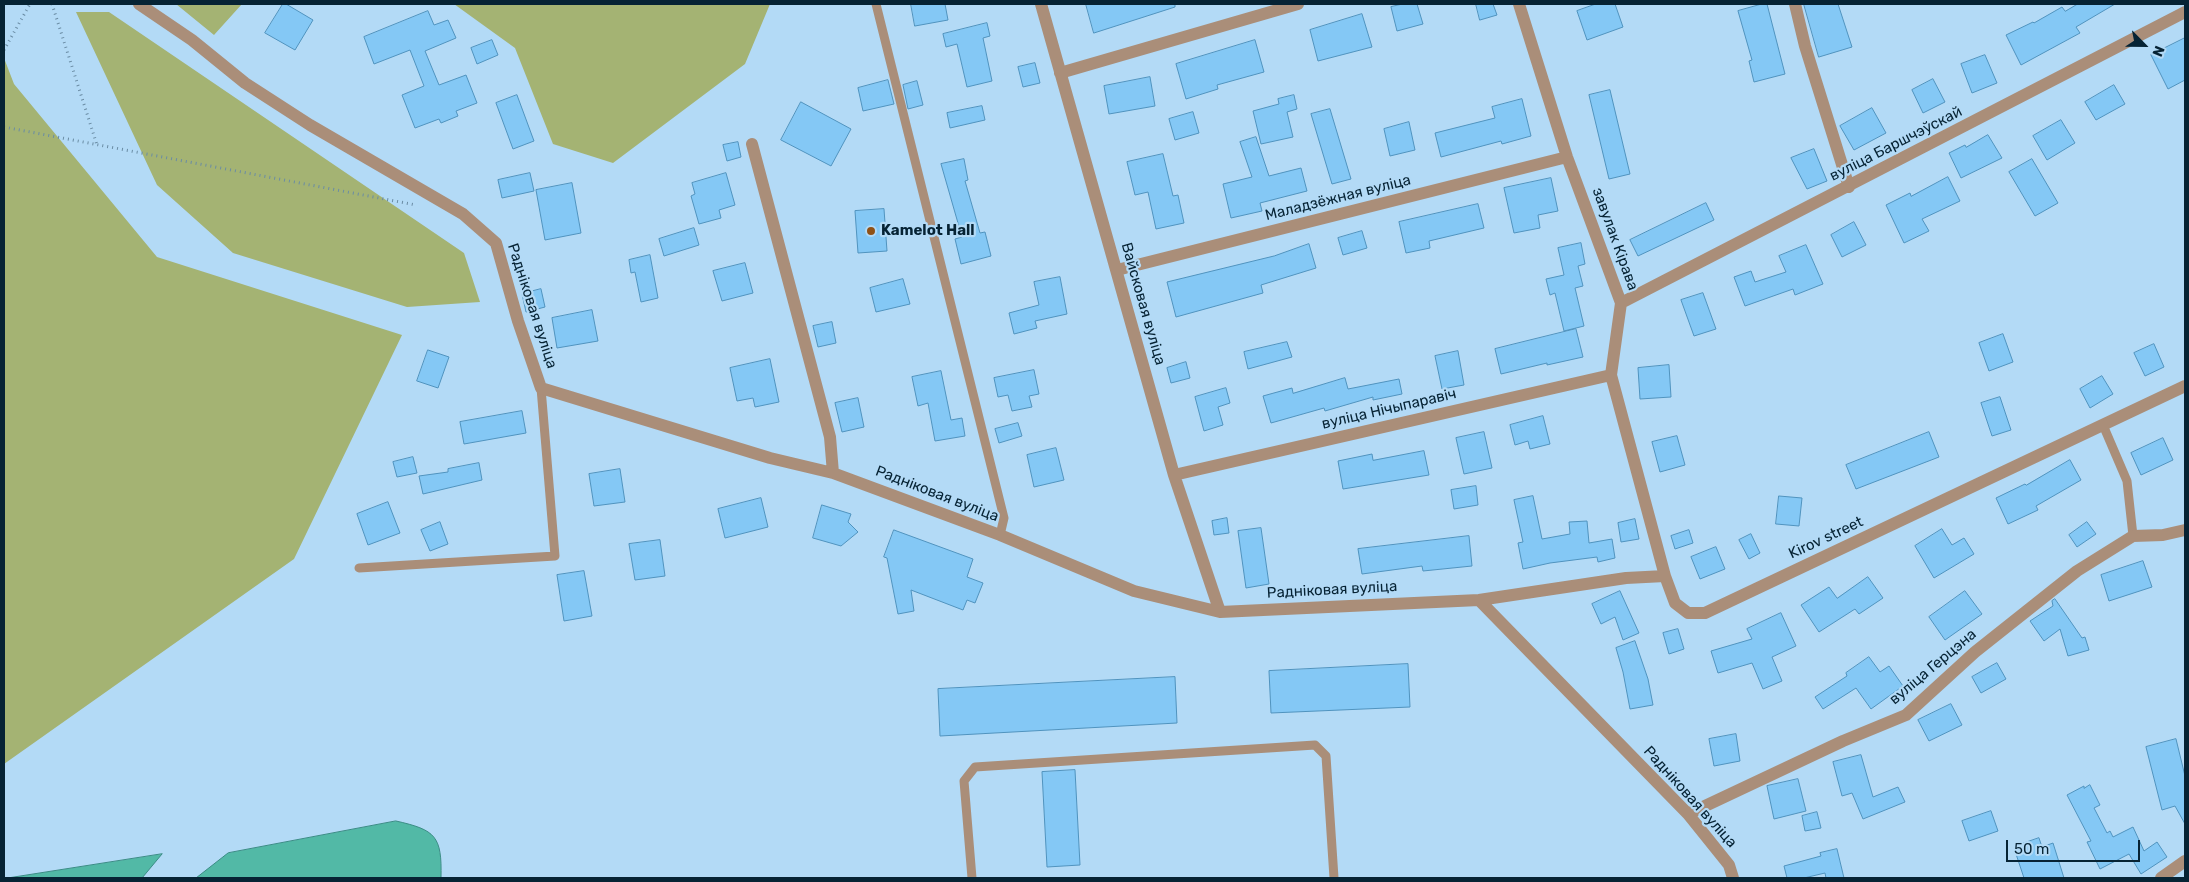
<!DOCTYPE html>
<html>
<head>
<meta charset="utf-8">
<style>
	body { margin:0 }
	#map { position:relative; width:2189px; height:882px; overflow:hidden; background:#b3daf6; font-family:Rubik,sans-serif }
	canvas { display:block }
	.frame { position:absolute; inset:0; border:5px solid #062334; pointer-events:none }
	.north { position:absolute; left:2119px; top:20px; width:50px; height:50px; -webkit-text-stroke:4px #b3daf6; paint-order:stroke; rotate:113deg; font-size:14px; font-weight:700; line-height:20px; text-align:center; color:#062334 }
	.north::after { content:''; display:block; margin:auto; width:18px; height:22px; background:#062334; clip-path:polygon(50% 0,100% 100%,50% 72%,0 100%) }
	.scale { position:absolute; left:2006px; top:840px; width:134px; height:22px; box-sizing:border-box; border:2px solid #062334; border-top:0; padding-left:6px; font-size:15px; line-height:18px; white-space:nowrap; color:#062334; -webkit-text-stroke:4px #b3daf6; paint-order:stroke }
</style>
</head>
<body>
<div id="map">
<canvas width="2189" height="882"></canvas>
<div class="frame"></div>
<div class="north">N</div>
<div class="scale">50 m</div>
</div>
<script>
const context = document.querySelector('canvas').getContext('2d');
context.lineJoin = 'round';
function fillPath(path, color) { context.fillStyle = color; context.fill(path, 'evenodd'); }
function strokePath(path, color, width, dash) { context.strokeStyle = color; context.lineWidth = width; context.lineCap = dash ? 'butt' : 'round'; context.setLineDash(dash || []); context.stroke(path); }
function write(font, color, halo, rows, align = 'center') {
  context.font = font + ' Rubik,sans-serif'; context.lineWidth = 4.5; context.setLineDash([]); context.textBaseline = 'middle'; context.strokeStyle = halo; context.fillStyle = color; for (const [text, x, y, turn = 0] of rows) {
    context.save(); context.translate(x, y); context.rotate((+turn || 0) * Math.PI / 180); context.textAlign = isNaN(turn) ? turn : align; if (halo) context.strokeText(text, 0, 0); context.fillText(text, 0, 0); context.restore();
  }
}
const green = new Path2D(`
	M176 4H242L214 35Z
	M454 4H770L745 64 613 163 553 144 515 48Z
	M76 12H109L464 253 480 302 407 307 233 253 157 185Z
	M4 58 14 84 157 257 402 335 294 559 4 764Z`);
const water = new Path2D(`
	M396 821C436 830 442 836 441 878H196L228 853Z
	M162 854 142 878H8Z`);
const building = new Path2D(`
	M283 4H286L313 20 295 50 265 33Z
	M911 4H945L948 20 915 26Z
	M1086 4H1175V7L1094 33Z
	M1403 4H1417L1423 24 1397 31 1391 7Z
	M1476 4H1493L1497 15 1480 20Z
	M1596 4H1615L1623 27 1587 40 1577 11Z
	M1762 4H1767L1785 74 1754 82 1749 61 1752 60 1738 11Z
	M1804 4H1838L1852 47 1819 57Z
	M2078 4H2115L2076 27 2080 33 2021 65 2006 35 2033 22 2034 23 2062 7 2065 11Z
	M428 11 434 25 448 20 456 38 425 51 439 85 466 75 477 103 456 111 458 116 441 123 439 119 415 128 402 95 424 86 410 50 374 64 364 37Z
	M1362 14 1372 47 1318 61 1310 30Z
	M987 23 990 36 983 38 992 81 967 87 957 44 946 47 943 34Z
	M2185 38V80L2168 89 2151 55Z
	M492 40 498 55 477 64 471 48Z
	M1255 40 1264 72 1217 85 1218 89 1186 99 1176 64Z
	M1985 55 1997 83 1972 93 1961 64Z
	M1035 63 1040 83 1023 87 1018 67Z
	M1150 77 1155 106 1109 114 1104 86Z
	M1933 79 1945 102 1923 113 1912 90Z
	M888 80 894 104 863 111 858 88Z
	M917 81 923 105 908 109 903 85Z
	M2114 85 2125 104 2096 120 2085 102Z
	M1610 90 1630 174 1609 179 1589 95Z
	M517 95 534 141 513 149 496 103Z
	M1294 95 1297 109 1287 112 1293 137 1261 144 1253 111 1279 104 1278 99Z
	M1522 99 1531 136 1502 144 1501 141 1441 157 1435 133 1495 118 1492 107Z
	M801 102 851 129 831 166 781 140Z
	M982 106 985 120 950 128 947 113Z
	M1872 108 1886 133 1854 150 1840 126Z
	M1330 109 1351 179 1332 184 1311 114Z
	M1193 112 1199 133 1175 140 1169 119Z
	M2061 120 2075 143 2047 160 2033 136Z
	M1409 122 1415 150 1390 156 1384 129Z
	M1988 135 2002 158 1961 178 1949 153 1965 145 1966 147Z
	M1256 137 1269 176 1301 168 1307 191 1260 203 1262 211 1231 218 1223 184 1252 177 1240 142Z
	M738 142 741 157 727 161 723 145Z
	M1814 149 1827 181 1807 189 1791 158Z
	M1163 154 1173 196 1178 195 1184 223 1156 229 1148 192 1135 195 1127 162Z
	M964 159 968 180 965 181 980 233 985 232 991 256 961 264 955 239 962 237 941 164Z
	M2032 159 2058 203 2035 216 2009 172Z
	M530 173 534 191 502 198 498 180Z
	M726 173 735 205 719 210 721 218 699 224 691 196 695 194 692 183Z
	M1948 177 1960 201 1922 219 1929 231 1904 243 1886 205 1910 193 1911 196Z
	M1551 178 1558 211 1538 215 1540 228 1514 233 1504 188Z
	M572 183 581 233 545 240 536 190Z
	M1706 203 1714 220 1638 256 1630 240Z
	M1478 204 1484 228 1429 241 1430 248 1406 253 1399 222Z
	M884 209 887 251 858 253 855 211Z
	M1854 222 1866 245 1842 257 1831 235Z
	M694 228 699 245 664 256 659 239Z
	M1362 231 1367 248 1343 255 1338 238Z
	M1581 243 1585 264 1578 266 1583 286 1575 288 1584 326 1564 331 1555 293 1550 295 1546 279 1564 275 1558 248Z
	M1309 244 1316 268 1261 285 1263 293 1176 317 1167 282 1274 256Z
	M1806 245 1823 284 1795 295 1793 289 1745 306 1734 277 1751 271 1755 282 1786 272 1779 256Z
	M650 255 658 298 641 302 635 272 631 273 629 260Z
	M745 263 753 293 722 301 713 271Z
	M1060 277 1067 314 1035 321 1037 328 1014 334 1009 313 1039 305 1034 282Z
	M903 279 910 304 876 312 870 288Z
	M541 289 545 307 526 312 522 294Z
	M1703 293 1716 329 1694 336 1681 300Z
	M592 310 598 341 557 348 552 318Z
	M832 322 836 343 818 347 813 326Z
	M1576 329 1583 357 1547 365V363L1501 374 1495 349Z
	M2003 334 2013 362 1989 371 1979 343Z
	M1287 342 1292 357 1248 369 1244 352Z
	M2154 344 2164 367 2145 376 2134 353Z
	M428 350 449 357 438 388 417 381Z
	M1458 351 1464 385 1442 389 1435 356Z
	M770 359 779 402 755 407 753 398 737 401 730 368Z
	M1186 362 1190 378 1171 383 1167 368Z
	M1669 365 1671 397 1640 399 1638 368Z
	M1034 370 1039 394 1029 396 1032 407 1012 411 1008 395 998 397 994 378Z
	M941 371 951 420 962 418 965 436 935 441 928 403 918 406 912 377Z
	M2102 376 2113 394 2090 408 2080 389Z
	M1345 378 1348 389 1399 379 1402 394 1373 400V397L1325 411 1324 408 1271 423 1263 396 1292 388 1293 393Z
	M1226 388 1230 403 1218 407 1223 425 1204 431 1195 397Z
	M2000 397 2011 430 1992 436 1981 403Z
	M858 398 864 427 842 432 835 403Z
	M522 411 526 433 464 444 460 422Z
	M1543 416 1550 444 1530 449 1528 441 1515 445 1510 425Z
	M1018 423 1022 436 999 443 995 429Z
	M1484 432 1492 468 1464 474 1456 438Z
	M1929 432 1939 457 1856 489 1846 465Z
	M1677 436 1685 465 1660 472 1652 442Z
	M2163 438 2173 460 2141 475 2131 453Z
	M1056 448 1064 480 1034 487 1027 455Z
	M1424 451 1429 475 1343 489 1338 461 1372 454 1373 460Z
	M413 457 417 473 397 477 393 462Z
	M2070 460 2081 480 2036 506 2038 510 2008 524 1996 498 2025 484 2026 485Z
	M479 463 482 480 423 494 419 476 448 472V469Z
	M620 469 625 502 594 506 589 474Z
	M1476 486 1478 505 1454 509 1451 490Z
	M1533 496 1542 539 1570 534 1569 522 1587 521 1589 543 1612 539 1615 558 1598 562 1597 557 1550 563 1523 569 1518 543 1523 542 1514 500Z
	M1779 496 1802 498 1799 526 1776 524Z
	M761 498 768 527 725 538 718 509Z
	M388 502 400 533 368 545 357 514Z
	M822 505 851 514 848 522 858 532 841 546 813 538Z
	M1227 518 1229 533 1214 535 1212 521Z
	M1635 519 1639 539 1621 542 1618 523Z
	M440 522 448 544 430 551 421 530Z
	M2087 522 2096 534 2077 547 2069 535Z
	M1261 528 1269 584 1246 588 1238 531Z
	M1942 529 1952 545 1964 538 1974 554 1934 578 1915 546Z
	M894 530 973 559 967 577 983 583 975 603 967 600 963 610 911 590 914 611 898 614 887 558 884 557Z
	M1689 530 1693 543 1675 549 1671 536Z
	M1751 534 1760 553 1749 559 1739 540Z
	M1469 536 1472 566 1423 571 1422 566 1362 574 1358 549Z
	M660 540 665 576 635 580 629 544Z
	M1716 547 1725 569 1700 579 1691 557Z
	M2143 561 2152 587 2109 601 2101 575Z
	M584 571 592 616 564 621 557 575Z
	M1868 577 1883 598 1859 614 1855 609 1819 632 1801 605 1829 587 1837 598Z
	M1620 591 1639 633 1623 640 1615 617 1601 624 1592 604Z
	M1965 591 1982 614 1945 640 1929 617Z
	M2055 599 2082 638 2085 637 2089 650 2068 656 2060 629 2044 641 2030 621 2053 606 2052 601Z
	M1781 613 1796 646 1772 657 1782 681 1763 689 1752 663 1718 673 1711 651 1752 639 1747 629Z
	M1678 629 1684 649 1669 654 1663 633Z
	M1635 641 1648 679 1653 705 1630 709 1623 672 1616 648Z
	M1869 657 1880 672 1889 666 1903 686 1871 709 1856 688 1823 709 1815 697 1847 676 1846 673Z
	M1997 663 2006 679 1981 693 1972 677Z
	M1408 664 1410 707 1271 713 1269 671Z
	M1175 677 1177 723 940 736 938 689Z
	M1951 704 1962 725 1929 741 1918 720Z
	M1736 734 1740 761 1714 766 1709 739Z
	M2176 739 2185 776V824L2175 806 2162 810 2146 747Z
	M1861 755 1873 797 1898 787 1905 802 1863 819 1852 793 1842 796 1833 762Z
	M1075 770 1080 865 1047 867 1042 772Z
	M1798 779 1806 811 1774 819 1767 786Z
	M2090 785 2100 805 2094 808 2107 833 2110 831 2113 837 2133 827 2144 851 2157 842 2167 857 2141 874 2129 854 2100 869 2087 842 2091 841 2067 795 2084 786V788Z
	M1991 811 1998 831 1969 841 1962 821Z
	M1817 812 1821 828 1805 831 1802 816Z
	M2039 838 2042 847 2053 843 2064 878H2024L2016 854 2025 852 2022 844Z
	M1837 849 1844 878H1826L1825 873 1804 878H1787L1784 866 1821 856 1820 853Z`);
const path = new Path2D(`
	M52 4 97 145
	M4 50 30 4
	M4 127 416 205`);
const service = new Path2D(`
	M876 4 1004 518 1000 535
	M2103 425 2127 481 2133 536
	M359 568 555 556 541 388
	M972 878 964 781 975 767 1315 745 1326 756 1334 878`);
const minor = new Path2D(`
	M139 4 192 40 245 83 310 125 463 214 496 243 518 321 541 388 770 458 833 473 1000 535 1134 591 1220 612 1479 600 1626 578 1665 576 1675 603 1688 613H1705L2185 386
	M1041 4 1174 475 1220 612
	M1519 4 1567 157 1621 303 1611 375 1665 576
	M1795 4 1805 46 1849 187
	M1060 73 1298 4
	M752 144 830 437 833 473
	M1117 270 1567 157
	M1621 303 2185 12
	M1174 475 1611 375
	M1479 600 1688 814 1729 865 1733 878
	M1688 814 1843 741 1906 715 1975 652 2077 571 2133 536 2163 535 2185 530
	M2161 878 2185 861`);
const markers = [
	[871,231,5,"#8f5115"]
];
const streetNames = [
	["вуліца Баршчэўскай",1896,144,-27],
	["Маладзёжная вуліца",1338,198,-14],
	["завулак Кірава",1615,239,70],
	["Вайсковая вуліца",1143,304,74],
	["Радніковая вуліца",532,306,72],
	["вуліца Нічыпаравіч",1389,409,-13],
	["Радніковая вуліца",937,494,21],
	["Kirov street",1826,538,-25],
	["Радніковая вуліца",1332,590,-3],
	["вуліца Герцэна",1933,667,-40],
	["Радніковая вуліца",1690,797,48]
];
const poiNames = [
	["Kamelot Hall",881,231]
];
fillPath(green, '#a4b373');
fillPath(water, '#52b9a6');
strokePath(water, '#3b8c84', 1);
fillPath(building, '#84c8f5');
strokePath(building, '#5093be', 1);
strokePath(path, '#6a8ca4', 3, [1, 4]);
strokePath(service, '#aa8e79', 9);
strokePath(minor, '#aa8e79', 12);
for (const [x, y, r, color] of markers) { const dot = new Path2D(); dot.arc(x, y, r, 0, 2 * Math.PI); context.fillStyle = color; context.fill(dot); strokePath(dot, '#b3daf6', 2); }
write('15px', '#062334', '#b3daf6', streetNames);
write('bold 15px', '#062334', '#b3daf6', poiNames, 'left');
</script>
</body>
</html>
